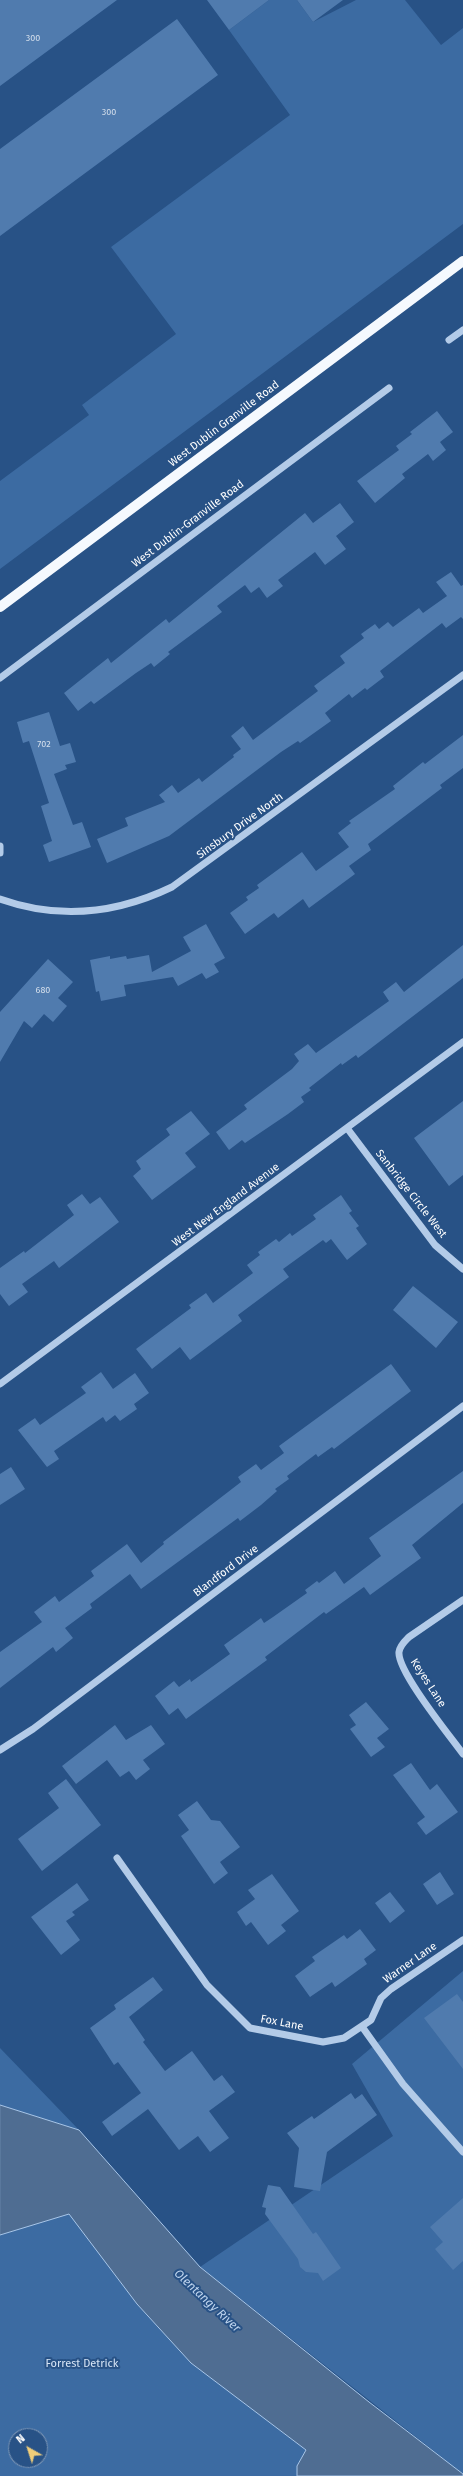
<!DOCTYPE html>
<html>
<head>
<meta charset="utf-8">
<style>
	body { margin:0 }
	#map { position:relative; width:463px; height:2476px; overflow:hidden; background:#285286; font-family:"Fira Sans",sans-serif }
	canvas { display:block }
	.north { position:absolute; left:8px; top:2428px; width:40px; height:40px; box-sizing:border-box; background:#285286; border:1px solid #7e97b6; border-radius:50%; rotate:321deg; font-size:11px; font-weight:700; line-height:16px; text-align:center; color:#fff }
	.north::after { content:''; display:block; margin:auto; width:14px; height:18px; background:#f0cd79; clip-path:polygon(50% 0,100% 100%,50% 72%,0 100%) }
</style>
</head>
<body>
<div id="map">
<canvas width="463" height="2476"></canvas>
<div class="north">N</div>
</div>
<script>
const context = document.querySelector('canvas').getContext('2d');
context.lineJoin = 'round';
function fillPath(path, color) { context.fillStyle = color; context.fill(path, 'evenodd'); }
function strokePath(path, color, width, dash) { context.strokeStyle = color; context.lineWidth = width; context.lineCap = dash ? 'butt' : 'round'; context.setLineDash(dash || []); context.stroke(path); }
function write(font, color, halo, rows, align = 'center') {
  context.font = font + ' "Fira Sans",sans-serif'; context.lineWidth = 4; context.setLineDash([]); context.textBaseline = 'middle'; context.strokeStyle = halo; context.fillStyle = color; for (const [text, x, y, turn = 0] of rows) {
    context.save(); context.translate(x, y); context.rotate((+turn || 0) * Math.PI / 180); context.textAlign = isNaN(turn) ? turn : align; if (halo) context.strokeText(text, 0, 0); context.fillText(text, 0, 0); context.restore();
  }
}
const green = new Path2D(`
	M269 0H297L313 22 356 0H405L441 45 463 28V224L0 569V481L89 415 82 405 176 334 111 247 290 115 229 30Z
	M463 1971V2474L200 2267 393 2136 352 2064Z
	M0 2048 79 2130 0 2105Z
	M69 2213 137 2304 191 2363 306 2450 297 2466V2476H0V2235ZM16 2436H40V2460H16Z`);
const water = new Path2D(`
	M0 2105 79 2130 200 2267 369 2402 463 2474V2476H297V2466L306 2450 191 2363 137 2304 69 2214 0 2235Z`);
const building = new Path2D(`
	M0 0H117L0 86Z
	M207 0H269L229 30Z
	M297 0H343L313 22Z
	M177 19 218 75 0 236V149Z
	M437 411 453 432 440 442 446 450 433 461 428 454 402 474 405 478 375 503 357 481 399 450 396 446 412 434 410 432Z
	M340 503 354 522 336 536 346 549 325 565 315 552 278 580 283 586 267 598 259 587 251 593 245 585 217 606 222 612 168 652 170 654 154 667 151 663 136 673 94 704 91 701 78 711 64 693 108 658 111 663 166 619 169 623 305 513 313 523Z
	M451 572 461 586 463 585V619L461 617 446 628 442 623 380 671 384 677 367 690 365 688 352 698 349 694 325 713 331 721 300 743 298 741 281 752 169 836 107 863 97 839 128 826 125 818 165 802 159 795 172 785 178 793 199 778 202 782 234 757 233 755 241 749 231 736 243 726 253 740 318 691 314 686 345 663 340 656 364 638 361 634 375 624 379 629 388 622 393 627 419 608 423 613 447 596 436 582Z
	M49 712 60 746 70 743 76 762 65 765 67 769 54 774 73 825 82 822 91 847 49 862 43 845 52 841 41 806 49 803 29 741 23 743 17 722Z
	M463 735V768L440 785 442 788 368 844 371 850 349 866 355 874 309 908 303 899 278 918 274 913 245 934 230 913 248 900 246 897 259 888 257 885 302 852 316 871 349 847 338 833 351 823 349 821 395 789 393 786 423 762 425 764Z
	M206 924 225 958 214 964 219 972 206 979 202 973 178 986 173 977 124 985 126 996 101 1001 99 991 96 992 90 960 110 956V959L126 956 127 959 149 955 152 972 191 951 183 937Z
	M463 945V978L366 1052 358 1058 356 1055 342 1065 341 1063 309 1088 311 1090 301 1097 304 1102 288 1114 245 1143 242 1140 229 1150 216 1132 247 1109 244 1105 292 1069 299 1061 294 1054 308 1044 316 1053 389 1001 383 992 396 982 404 992Z
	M48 959 73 982 58 998 67 1006 53 1022 44 1014 32 1028 24 1021 0 1062V1012Z
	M463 1101V1175L449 1186 414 1138Z
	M191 1111 210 1134 185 1153 196 1167 152 1200 133 1176 141 1169 136 1161 170 1135 166 1129Z
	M82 1194 90 1204 100 1197 119 1222 59 1268 54 1261 22 1284 28 1292 9 1306 0 1294V1268L24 1251 25 1253 74 1215 67 1205Z
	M341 1195 352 1211 349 1213 359 1226 356 1228 367 1244 347 1260 331 1239 326 1243 323 1240 283 1269 289 1277 238 1315 242 1321 190 1360 180 1347 152 1369 136 1349 191 1308 189 1305 206 1293 213 1303 253 1273 247 1265 260 1255 258 1252 276 1239 279 1242 290 1233 292 1236 316 1219 313 1215Z
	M413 1286 458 1322 436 1348 393 1310Z
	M391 1364 411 1391 334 1449 332 1447 318 1457 316 1454 287 1476 289 1479 275 1489 277 1491 261 1505 240 1521 238 1518 141 1589 130 1574 90 1604 92 1608 65 1628 73 1638 56 1652 53 1647 0 1688V1652L42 1622 34 1612 55 1596 59 1602 94 1576 91 1571 127 1544 141 1563 164 1544 163 1542 241 1482 238 1477 256 1464 261 1470 284 1453 279 1446Z
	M101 1372 113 1389 135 1373 149 1393 134 1404 137 1409 120 1421 115 1415 106 1422 103 1417 54 1451 59 1459 47 1467 18 1430 35 1418 40 1425 86 1393 81 1387Z
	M11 1467 25 1489 0 1505V1474Z
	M463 1471V1503L412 1545 421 1558 370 1595 364 1587 326 1614 324 1612 265 1657 267 1660 186 1719 178 1708 169 1715 155 1696 174 1681 179 1687 190 1679 191 1682 230 1654 224 1645 261 1618 264 1623 273 1617 307 1593 305 1590 317 1581 319 1583 335 1571 344 1584 381 1556 369 1538Z
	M366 1702 389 1729 377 1738 385 1747 371 1757 350 1729 356 1725 349 1715Z
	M115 1725 126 1740 151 1725 165 1744 143 1760 150 1769 136 1780 129 1771 120 1777 107 1760 76 1784 62 1766Z
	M411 1763 430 1790 437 1784 458 1812 426 1835 417 1823 425 1817 393 1775Z
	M66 1779 101 1825 42 1871 18 1839 59 1808 48 1793Z
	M197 1801 211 1820 220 1821 240 1847 220 1862 228 1873 214 1884 181 1836 189 1830 178 1815Z
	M440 1872 454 1894 437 1905 423 1884Z
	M272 1874 299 1911 281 1925 286 1931 268 1945 251 1922 246 1926 237 1912 255 1899 248 1890Z
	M77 1883 89 1900 72 1912 75 1915 66 1921 80 1940 61 1955 31 1917Z
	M390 1892 405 1911 390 1923 375 1903Z
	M360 1929 376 1950 364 1959 367 1964 335 1987 332 1982 310 1997 295 1976 315 1961 312 1957 344 1935 347 1939Z
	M153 1977 163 1990 129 2017 145 2040 143 2042 165 2071 192 2051 214 2081 222 2075 235 2092 209 2111 229 2138 210 2152 198 2136 179 2150 148 2109 112 2136 102 2122 141 2093 118 2062 114 2065 90 2028 116 2009 114 2005Z
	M457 1994 463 2002V2069L424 2018Z
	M351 2093 355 2099 362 2094 377 2115 327 2152 320 2191 294 2187 299 2148 287 2133 312 2116 314 2119Z
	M268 2185 280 2187 313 2234 316 2232 341 2268 323 2281 318 2273 306 2272 300 2267 298 2259 265 2214 266 2208 262 2207Z
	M463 2198V2261L453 2270 435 2249 443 2242 430 2227Z`);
const minor = new Path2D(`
	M449 340 463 330
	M0 678 389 388
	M0 846V853
	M0 899C59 920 116 914 172 887L463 675
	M347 1128 435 1245 463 1269
	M0 1384 463 1042
	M463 1600 409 1637C405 1641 400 1645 399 1652 397 1671 450 1736 463 1754
	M0 1750 33 1729 463 1406
	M117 1858 207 1985 250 2028 323 2042 344 2038 371 2020 381 1998 391 1989 463 1940
	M363 2028 403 2084 463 2152`);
const major = new Path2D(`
	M0 607 463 261`);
const numberNames = [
	["300",33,38],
	["300",109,112],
	["702",44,744],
	["680",43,990]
];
const streetNames = [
	["West Dublin Granville Road",224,424,-37],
	["West Dublin-Granville Road",188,524,-37],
	["Sinsbury Drive North",240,826,-36],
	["Sanbridge Circle West",411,1194,52],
	["West New England Avenue",226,1205,-37],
	["Blandford Drive",226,1571,-37],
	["Keyes Lane",428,1683,57],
	["Warner Lane",410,1963,-35],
	["Fox Lane",282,2023,11]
];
const parkNames = [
	["Forrest Detrick",82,2364]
];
const waterNames = [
	["Olentangy River",207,2301,43]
];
fillPath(green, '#3c6ba2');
fillPath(water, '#4f6d92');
strokePath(water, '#a8c6e8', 1);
fillPath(building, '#507bae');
strokePath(minor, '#b3cbe8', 7);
strokePath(major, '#f5f9fe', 10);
write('9px', '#d3deeb', null, numberNames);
write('11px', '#fff', '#285286', streetNames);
write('11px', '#d7e5f6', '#285286', parkNames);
write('italic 12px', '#bfd5ef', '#285286', waterNames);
</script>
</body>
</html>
